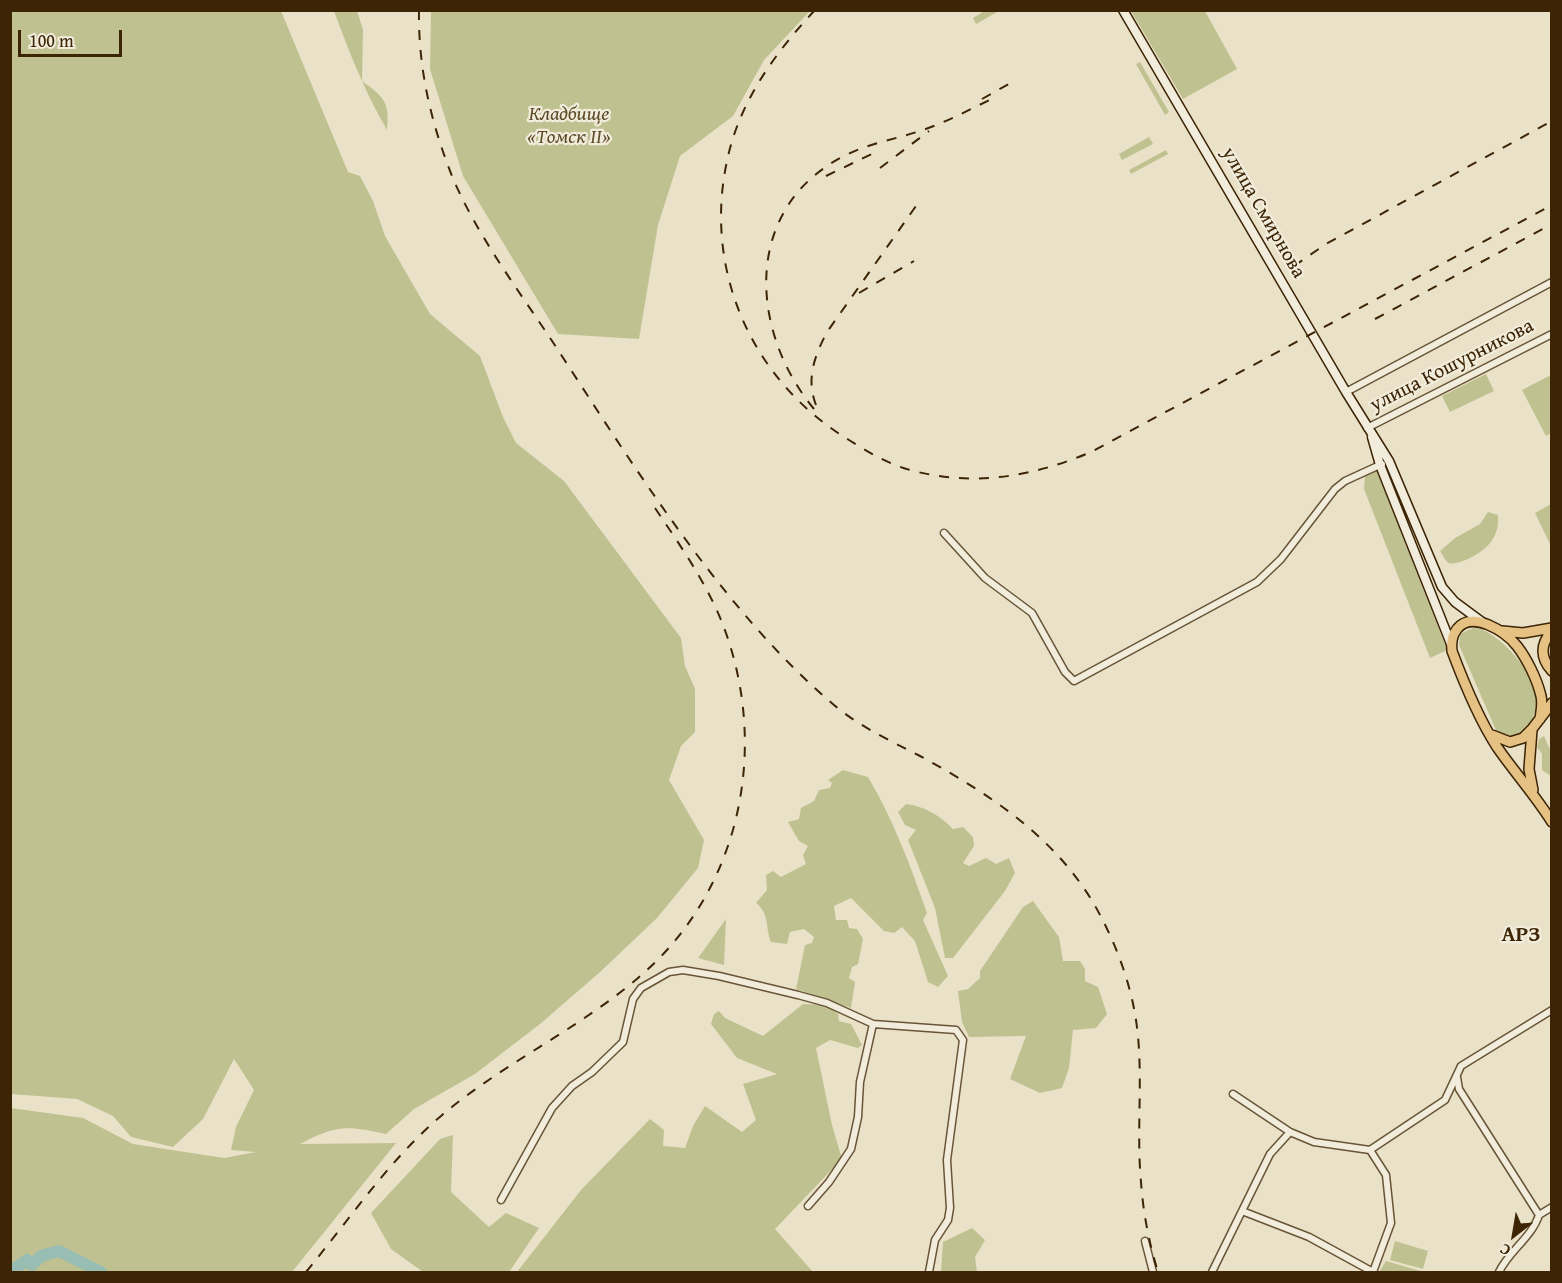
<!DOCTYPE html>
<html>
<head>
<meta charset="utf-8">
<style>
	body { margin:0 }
	#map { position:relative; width:1562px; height:1283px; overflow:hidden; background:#eae2c8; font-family:"Gentium Book Plus",serif }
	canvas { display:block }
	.frame { position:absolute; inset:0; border:12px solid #3c2405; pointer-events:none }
	.north { position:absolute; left:1484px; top:1205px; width:60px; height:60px; -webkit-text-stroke:4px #f1ecdb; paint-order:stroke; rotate:211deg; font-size:16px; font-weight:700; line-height:24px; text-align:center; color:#3c2405 }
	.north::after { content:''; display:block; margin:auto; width:21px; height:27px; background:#3c2405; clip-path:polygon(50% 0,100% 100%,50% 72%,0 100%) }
	.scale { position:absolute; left:18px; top:30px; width:104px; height:27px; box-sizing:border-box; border:3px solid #3c2405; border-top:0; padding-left:8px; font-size:18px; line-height:21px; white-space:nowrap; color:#3c2405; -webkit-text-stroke:4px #f1ecdb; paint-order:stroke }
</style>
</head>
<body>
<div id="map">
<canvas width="1562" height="1283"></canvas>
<div class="frame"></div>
<div class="north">С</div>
<div class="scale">100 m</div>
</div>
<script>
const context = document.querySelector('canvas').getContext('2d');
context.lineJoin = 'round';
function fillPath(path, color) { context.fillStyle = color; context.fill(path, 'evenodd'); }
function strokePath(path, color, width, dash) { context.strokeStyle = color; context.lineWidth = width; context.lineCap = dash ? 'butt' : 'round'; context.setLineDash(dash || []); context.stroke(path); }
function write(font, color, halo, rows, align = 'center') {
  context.font = font + ' "Gentium Book Plus",serif'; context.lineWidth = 4.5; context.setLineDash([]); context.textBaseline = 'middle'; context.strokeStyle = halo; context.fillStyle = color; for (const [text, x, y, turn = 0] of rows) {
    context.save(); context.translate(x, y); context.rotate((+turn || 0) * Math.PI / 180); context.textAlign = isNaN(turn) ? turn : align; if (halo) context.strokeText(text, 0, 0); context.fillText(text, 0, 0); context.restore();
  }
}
const green = new Path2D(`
	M986 10 999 11 976 24 973 18Z
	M10 11H281L348 172 360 176 373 201 385 236 430 314 480 356 503 417 516 443 564 481 681 638 685 666 695 689V732L681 746 669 780 704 840 698 868 657 918 599 973 540 1024 475 1074 414 1109 386 1134C347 1125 335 1125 300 1144L396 1143 292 1272H11V1108L83 1118 133 1144 224 1158 256 1152 231 1150 236 1127 254 1090 234 1059 203 1119 173 1147 131 1137 113 1116 77 1099 11 1094Z
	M334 11H357L363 30 362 81C384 97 390 102 387 130 365 92 349 52 334 11Z
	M431 11H810L764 60 733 116 680 156 658 225 639 339 558 334 463 176 430 69Z
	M1131 11H1205L1237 69 1183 99Z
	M1140 62 1169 112 1165 115 1136 64Z
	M1149 137 1153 144 1122 160 1119 154Z
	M1166 150 1168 154 1131 174 1129 170Z
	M1486 374 1494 391 1450 412 1442 396Z
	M1551 375V433L1546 436 1522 390Z
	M1377 471 1447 650 1430 658 1364 489 1365 476Z
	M1551 504V546L1535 513Z
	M1488 512 1498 515C1500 537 1487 550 1468 559 1462 561 1454 565 1449 563 1445 561 1443 555 1440 551L1455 538 1480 524Z
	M1475 627C1502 634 1541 678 1536 708 1533 723 1524 732 1512 740L1499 734 1495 728 1459 645 1460 634Z
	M1544 736 1551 752V776L1542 770V754L1537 747 1539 739Z
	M843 770 868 777C893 819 911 867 927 913L923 920 948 976 938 987 928 982 915 941 902 927 894 933 884 931 851 898 834 906 836 920H847L849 928 857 929 863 939 858 964 852 967 849 978 855 982 851 1008 796 989 805 945 812 943 814 937 804 929 790 932 787 944 771 942C765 927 770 914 756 903L767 890 766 875 773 871 781 877 806 864 803 855 808 846 799 841 788 822 799 819 801 808 814 801 819 790 830 788 832 783 828 780Z
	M906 804C924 806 941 816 953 829L963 827 973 837 974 846 963 863 969 866 986 858 996 864 1009 858 1015 873 1005 891 953 958H945L935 908 908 840 916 830 905 825 898 812Z
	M1033 901 1059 937 1063 961H1080L1085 969V981L1098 987 1107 1014 1096 1028 1073 1030 1069 1068 1062 1088 1040 1093 1010 1079 1026 1036 969 1037 962 1022 958 991 968 989 980 978V971L1023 907Z
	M726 919 724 965 698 958Z
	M803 1004 826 1005 838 1014 839 1021 851 1024 862 1045 858 1048 830 1040 816 1048 832 1125 842 1159 775 1229 813 1272H517L581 1190 650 1119 664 1130 663 1146 685 1148 693 1126 705 1106 742 1132 756 1120 743 1084 777 1074 737 1058 711 1024 714 1014 719 1011 725 1018 763 1036Z
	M453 1135 451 1192 489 1227 506 1213 539 1228 509 1272H423L391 1249 371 1213 440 1139Z
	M972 1228 985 1240 975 1257 977 1272H941L943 1242Z
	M1395 1241 1428 1251 1423 1269 1390 1260Z
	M1386 1261 1424 1272H1379Z`);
const river = new Path2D(`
	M10 1272 27 1260 32 1265 41 1256 59 1251 101 1272`);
const minor = new Path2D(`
	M1346 392 1552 282
	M1367 428 1552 334
	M944 533 985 578 1032 613 1065 672 1074 681 1257 582 1281 559 1335 489 1345 481 1382 464
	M1457 1077 1459 1089 1539 1215 1552 1207
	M1233 1094 1290 1132 1314 1142 1370 1150 1445 1100 1461 1066 1552 1010
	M501 1200 552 1108 572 1086 592 1072 623 1042 633 999 641 988 669 972 683 970 719 976 798 995 827 1003 873 1024 956 1030 963 1040 947 1160 950 1208 948 1220 935 1240 929 1272
	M808 1206 829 1182 851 1149 858 1117 860 1082 873 1024
	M1242 1211 1309 1237 1373 1272 1391 1223 1386 1175 1370 1150
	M1145 1241 1153 1272
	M1212 1272 1270 1154 1290 1132
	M1499 1272C1509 1251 1532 1237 1539 1215`);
const secondary = new Path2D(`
	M1123 10 1346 392 1389 461 1442 587 1455 602 1482 622
	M1372 437 1380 465 1451 644`);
const primary = new Path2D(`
	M1502 631 1523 633 1552 628
	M1552 631C1540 644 1540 658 1552 671
	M1540 719C1541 711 1543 704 1541 696 1537 679 1527 659 1517 646 1505 631 1472 610 1457 629 1452 635 1451 643 1452 651 1464 683 1478 718 1497 747 1515 773 1535 795 1552 822
	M1532 730 1529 769 1533 790
	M1492 735 1510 742 1523 738 1532 729 1552 703`);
const rail = new Path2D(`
	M419 10C418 68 431 123 452 176 477 236 520 292 556 347 635 468 724 612 834 705 860 727 891 741 920 756 988 793 1054 836 1094 904 1114 939 1130 980 1136 1020 1144 1073 1136 1128 1141 1182 1143 1212 1149 1243 1158 1272
	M815 10C775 53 739 102 727 161 703 272 753 382 849 440 868 452 888 464 910 470 973 487 1032 477 1091 452L1552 205
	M982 99 1016 80
	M880 168 929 131
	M826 176 880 150
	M1294 266 1326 244 1552 121
	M859 293 914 261
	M1375 319 1552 224
	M816 405C806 379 814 357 827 332L916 206
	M814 409C748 329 743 206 846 155 870 143 896 139 920 131 945 123 968 110 992 99
	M306 1272C349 1220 389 1160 441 1116 502 1064 577 1030 638 978 741 891 770 748 723 625 706 581 677 541 651 502`);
const parkNames = [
	["Кладбище",569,115],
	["«Томск II»",569,138]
];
const streetNames = [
	["улица Смирнова",1263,213,60],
	["улица Кошурникова",1452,366,-27]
];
const quarterNames = [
	["АРЗ",1521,935]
];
fillPath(green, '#bfc190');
strokePath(river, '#98beb4', 12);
strokePath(minor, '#685436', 9);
strokePath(secondary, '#3c2405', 11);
strokePath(primary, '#3c2405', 12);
strokePath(minor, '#f1ecdb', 6);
strokePath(secondary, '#f1ecdb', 8);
strokePath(primary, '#e5c184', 9);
strokePath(rail, '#3c2405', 2, [10, 10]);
write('italic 20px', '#5d4b28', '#f1ecdb', parkNames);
write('20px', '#3c2405', '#f1ecdb', streetNames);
write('bold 22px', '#3c2405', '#f1ecdb', quarterNames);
</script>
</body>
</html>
